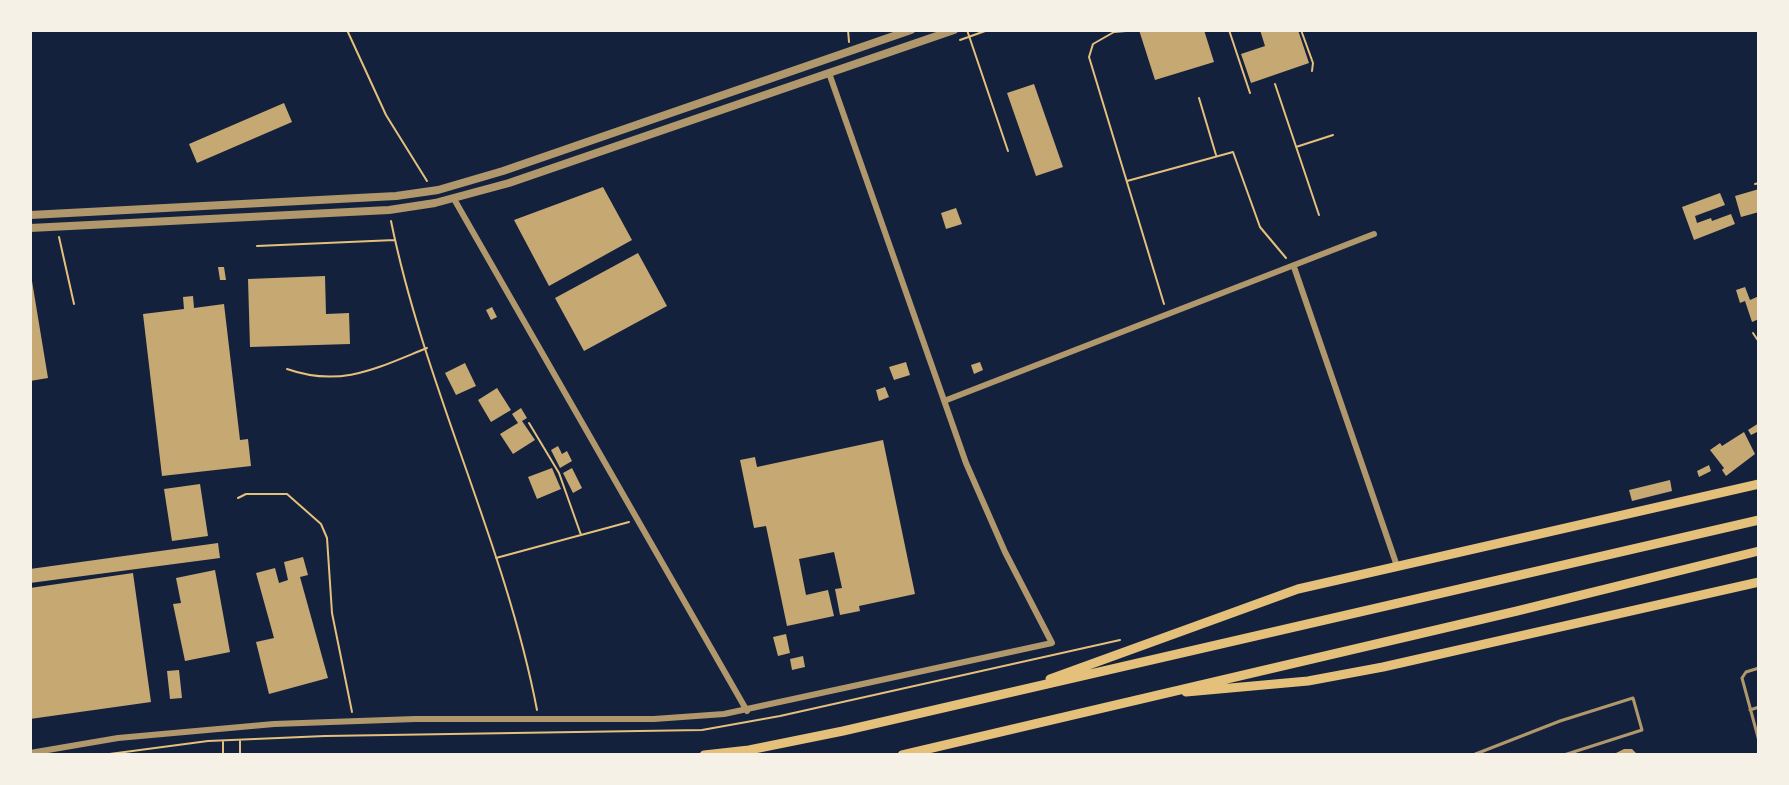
<!DOCTYPE html>
<html>
<head>
<meta charset="utf-8">
<style>
	body { margin:0 }
	#map { position:relative; width:1789px; height:785px; overflow:hidden; background:#14213d; font-family:"Nunito Sans",sans-serif }
	canvas { display:block }
	.frame { position:absolute; inset:0; border:32px solid #f6f1e7; pointer-events:none }
</style>
</head>
<body>
<div id="map">
<canvas width="1789" height="785"></canvas>
<div class="frame"></div>
</div>
<script>
const context = document.querySelector('canvas').getContext('2d');
context.lineJoin = 'round';
function fillPath(path, color) { context.fillStyle = color; context.fill(path, 'evenodd'); }
function strokePath(path, color, width, dash) { context.strokeStyle = color; context.lineWidth = width; context.lineCap = dash ? 'butt' : 'round'; context.setLineDash(dash || []); context.stroke(path); }
const building = new Path2D(`
	M1139 30H1204L1214 62 1155 80Z
	M1260 30H1298L1309 63 1251 83 1241 54 1265 46Z
	M1034 84 1063 167 1036 176 1007 93Z
	M284 103 292 122 197 163 189 144Z
	M603 187 632 240 549 286 514 220Z
	M1759 189V212L1741 217 1735 196Z
	M1720 193 1725 205 1695 216 1697 223 1711 218 1712 221 1731 214 1735 224 1694 240 1682 207Z
	M956 208 962 224 946 229 941 213Z
	M638 253 667 306 584 351 555 298Z
	M218 267H224L226 280H220Z
	M30 269 48 378 30 381Z
	M325 276 326 314 349 313 350 344 250 347 248 279Z
	M1745 287 1750 300 1759 296V319L1752 322 1745 301 1740 303 1736 290Z
	M193 296 194 308 224 304 240 440 248 439 251 466 162 476 143 314 184 309 183 297Z
	M492 307 497 317 491 320 486 310Z
	M906 362 910 375 894 380 889 367Z
	M980 362 983 370 974 374 971 365Z
	M465 363 476 386 456 395 445 373Z
	M885 387 889 397 879 401 876 390Z
	M497 388 511 410 491 422 478 400Z
	M521 408 527 418 522 421 535 440 513 454 500 434 518 423 512 414Z
	M1759 423V431L1751 435 1748 430Z
	M1744 432 1755 454 1726 476 1722 470 1724 468 1710 450 1720 443 1722 446Z
	M883 440 915 594 859 606 860 611 840 615 835 589 842 588 834 552 799 559 806 595 828 590 834 616 787 626 766 526 754 528 740 460 755 457 757 467Z
	M558 446 562 454 567 451 572 461 560 468 551 450Z
	M1709 465 1711 471 1699 477 1697 471Z
	M552 468 561 489 537 499 528 477Z
	M572 468 582 488 573 493 563 473Z
	M1670 480 1672 491 1632 501 1629 490Z
	M200 484 208 536 172 541 164 489Z
	M218 543 220 558 30 583V569Z
	M303 557 308 575 300 577 328 678 269 694 256 642 274 638 256 573 275 568 279 583 288 580 284 562Z
	M215 570 230 652 185 661 173 604 181 603 176 578Z
	M133 573 151 702 30 719V588Z
	M786 634 790 653 778 656 773 637Z
	M803 656 805 667 792 670 790 659Z
	M179 670 182 698 170 699 167 671Z
	M1624 749H1632L1638 755H1612Z`);
const path = new Path2D(`
	M347 30 386 115 427 181
	M848 30 849 42
	M967 30 1008 151
	M1229 30 1250 93
	M1301 30 1313 63 1312 71
	M1126 31 1114 32 1093 44 1089 57 1164 304
	M960 40 988 30
	M1275 84 1319 215
	M1199 98 1216 155
	M1296 147 1333 135
	M1127 181 1233 152 1260 227 1286 258
	M1755 184 1759 183
	M391 221C425 388 505 543 537 710
	M59 237 74 304
	M257 246 395 240
	M1753 333 1759 342
	M287 369C341 388 377 368 427 348
	M529 423 559 473 581 535
	M238 498 246 494H287L321 524 327 538 332 613 352 712
	M496 558 629 522
	M240 740V755
	M223 741V755
	M102 755 208 741 325 736 702 730 780 716 1120 640`);
const service = new Path2D(`
	M1759 668 1746 672 1742 678 1759 741
	M1750 710 1759 707
	M1473 755 1560 721 1633 698 1642 730 1564 755`);
const minor = new Path2D(`
	M454 199 747 711
	M1294 267 1397 566
	M944 401 1374 234
	M30 753 118 738 274 724 415 719H654L724 714 1052 643 1005 552 966 463 829 73`);
const tertiary = new Path2D(`
	M30 215 396 196 438 190 503 171 911 30
	M30 228 389 210 435 203 509 183 954 30`);
const trunk = new Path2D(`
	M1050 679 1298 589 1759 484
	M1186 692 1308 681 1383 667 1759 582
	M704 755 749 750 843 731 1759 520
	M902 755 1517 611 1759 551`);
fillPath(building, '#c6a872');
strokePath(path, '#e5c07b', 2);
strokePath(service, '#b1986c', 3);
strokePath(minor, '#b1986c', 6);
strokePath(tertiary, '#b1986c', 8);
strokePath(trunk, '#e5c07b', 9);
</script>
</body>
</html>
